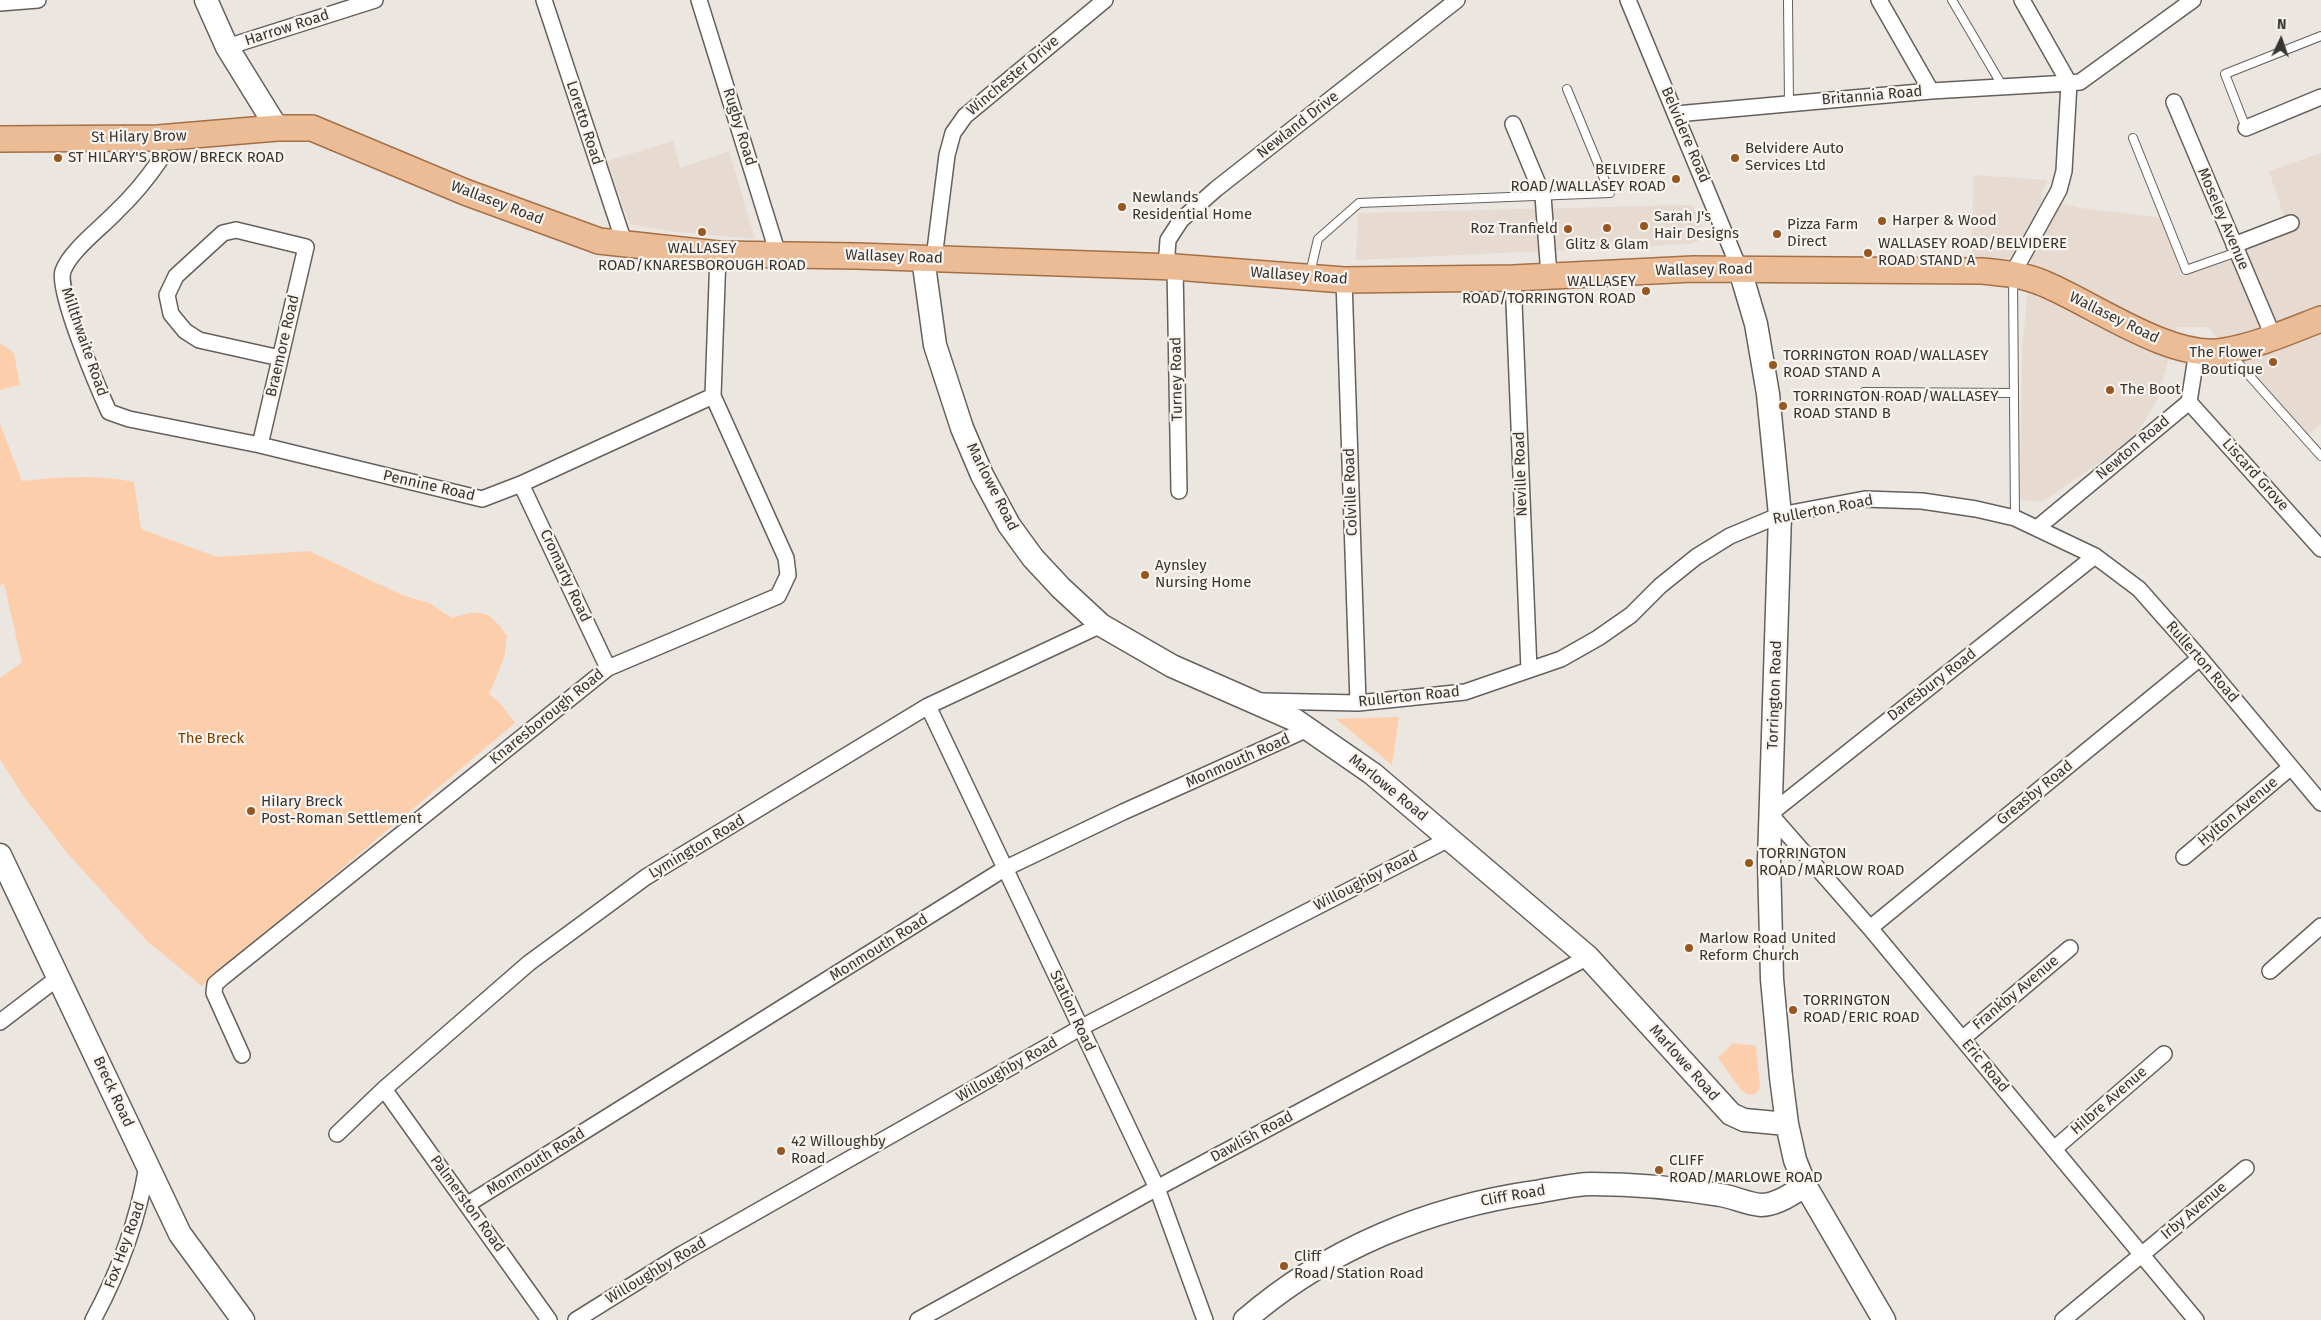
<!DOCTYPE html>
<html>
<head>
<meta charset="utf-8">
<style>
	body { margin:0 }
	#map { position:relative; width:2321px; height:1320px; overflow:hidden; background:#ece6e1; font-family:"Fira Sans",sans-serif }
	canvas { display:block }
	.north { position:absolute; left:2256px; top:15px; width:50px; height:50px; -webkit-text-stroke:4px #f9f3ee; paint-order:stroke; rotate:3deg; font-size:14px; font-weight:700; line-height:20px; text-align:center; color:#373533 }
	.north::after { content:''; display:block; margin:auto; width:18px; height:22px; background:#373533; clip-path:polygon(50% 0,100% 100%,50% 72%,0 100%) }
</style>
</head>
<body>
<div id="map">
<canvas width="2321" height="1320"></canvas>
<div class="north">N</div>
</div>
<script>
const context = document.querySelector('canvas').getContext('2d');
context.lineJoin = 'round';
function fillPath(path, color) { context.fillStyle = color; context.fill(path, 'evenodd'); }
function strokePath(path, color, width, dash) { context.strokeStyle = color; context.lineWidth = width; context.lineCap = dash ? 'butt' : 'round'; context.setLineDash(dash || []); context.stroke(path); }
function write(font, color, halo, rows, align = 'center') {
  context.font = font + ' "Fira Sans",sans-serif'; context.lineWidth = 4.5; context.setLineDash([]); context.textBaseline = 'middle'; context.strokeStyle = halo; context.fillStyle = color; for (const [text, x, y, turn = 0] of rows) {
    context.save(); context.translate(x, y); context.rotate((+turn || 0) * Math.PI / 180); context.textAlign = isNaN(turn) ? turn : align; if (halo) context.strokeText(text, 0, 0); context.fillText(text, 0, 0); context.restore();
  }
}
const built = new Path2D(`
	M673 141 680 168 729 151 755 239 668 231 630 224 607 161Z
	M2321 153V424L2305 438 2208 327H2177L2157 401 2133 439 2042 502 2020 500 2022 349 2031 258H1972L1973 175 2048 180 2040 198 2080 208 2161 218 2187 270 2237 252 2285 219 2269 171Z
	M1692 205 1708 237 1690 244 1356 260 1358 213Z`);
const green = new Path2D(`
	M0 343 14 353 20 385 0 390Z
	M0 424 22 481C59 477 98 474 134 482L141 529 217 557 309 551 402 595 429 603 452 618C482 609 489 610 507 636L504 658 489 694 499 702 515 723 202 986 148 942 68 854 24 797 0 759V678L22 662 4 584 0 585Z
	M1399 717 1392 765 1336 719Z
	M1733 1043 1756 1046 1760 1088 1755 1094 1749 1095 1741 1090 1718 1058Z`);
const lane = new Path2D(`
	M1788 0 1789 104
	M1952 0 2003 87
	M2246 128 2225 74 2321 36
	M2133 138 2186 270 2237 252
	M1310 273 1318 239 1359 203 1610 193 1567 89
	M2013 278 2015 518
	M2230 354 2321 456
	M1864 395V392L2014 393`);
const street = new Path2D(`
	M544 0 625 245
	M699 0 778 254
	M1628 0 1740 270
	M1879 0 1931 91
	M0 3 38 0
	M227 47 375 0
	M2174 102 2273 336
	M1676 114 1931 91 2069 83 2022 0
	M1513 124 1543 196 1549 275
	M2246 128 2321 97
	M158 138 160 160C147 179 133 196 116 212 101 228 70 251 63 271 56 290 99 390 109 412L129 419 260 445 482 499 521 484 713 396
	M2234 245 2291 223
	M934 258 947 155 953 133 965 116 1105 0
	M1175 267 1179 491
	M1166 268 1168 240 1181 220 1216 189 1457 0
	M2013 273 2059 190 2064 171 2069 83 2080 82 2193 0
	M1513 278 1529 670
	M1344 280 1358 703
	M2189 402 2321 549
	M260 445 306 247 236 230 223 233 176 276 167 295 171 314 185 331 199 340 280 358
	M521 484 608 668
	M2037 528 2189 402 2197 351
	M2095 556 1770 814 1870 928 2196 1320
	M1261 701 1358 703 1465 692 1561 659 1598 638 1631 615 1660 586 1696 557 1730 536 1780 515 1865 499 1922 501 1976 509 2015 518 2095 556 2139 589 2200 658 2321 803
	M928 706 1157 1188 1205 1320
	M2184 857 2291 767
	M1870 928 2200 658
	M2270 971 2321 926
	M0 1022 59 977
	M1962 1039 2070 948
	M242 1055 214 993 215 984 222 978 608 668 778 596 788 575 786 558 713 396 718 254
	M384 1089 549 1320
	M337 1134 384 1089 529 963 646 877 928 706 1101 625
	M2054 1149 2164 1054
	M468 1204 1004 869 1123 812 1310 728
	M93 1320C119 1272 138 1220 147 1166
	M576 1320 682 1254 1080 1028 1449 839
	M918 1320 1157 1188 1588 957
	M2063 1320 2246 1168`);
const secondary = new Path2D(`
	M206 0 227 47 277 128
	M923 258 935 345 962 428 982 475 1009 525 1033 558 1061 588 1101 625 1172 666 1295 720 1373 774 1588 957 1731 1114 1744 1120 1787 1124
	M1740 270 1756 324 1768 394 1780 515 1769 861 1772 979 1781 1077 1787 1124 1795 1160 1805 1185 1884 1320
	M0 855 180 1234 243 1320
	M1245 1320C1327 1249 1429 1207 1536 1192 1554 1189 1574 1184 1592 1184 1635 1184 1678 1188 1720 1195 1734 1197 1747 1204 1761 1205 1776 1205 1793 1194 1805 1185`);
const primary = new Path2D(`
	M0 139 158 138 277 128H312L465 192 599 241 718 254 857 256 1175 267 1344 280 1513 278 1693 269 1982 271C2004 273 2025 275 2045 284 2093 304 2172 361 2224 351 2256 346 2290 331 2321 319`);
const markers = [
	[58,158,5,"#975720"],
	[1735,158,5,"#975720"],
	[1676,179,5,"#975720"],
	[1122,207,5,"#975720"],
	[1882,221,5,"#975720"],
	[1644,226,5,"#975720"],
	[1607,228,5,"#975720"],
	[1568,229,5,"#975720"],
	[702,232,5,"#975720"],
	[1777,234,5,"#975720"],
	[1868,253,5,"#975720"],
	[1646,291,5,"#975720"],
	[2273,362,5,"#975720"],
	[1773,365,5,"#975720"],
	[2110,390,5,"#975720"],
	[1783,406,5,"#975720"],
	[1145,575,5,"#975720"],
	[251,811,5,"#975720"],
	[1749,863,5,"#975720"],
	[1689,948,5,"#975720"],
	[1793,1010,5,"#975720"],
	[781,1151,5,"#975720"],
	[1659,1170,5,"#975720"],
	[1284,1266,5,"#975720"]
];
const streetNames = [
	["Harrow Road",287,28,-18],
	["Winchester Drive",1013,76,-40],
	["Britannia Road",1872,96,-5],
	["Loretto Road",584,123,72],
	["Newland Drive",1298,125,-38],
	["Rugby Road",739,127,73],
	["Belvidere Road",1685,135,67],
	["St Hilary Brow",139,137,-1],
	["Wallasey Road",497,203,21],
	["Moseley Avenue",2223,219,67],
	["Wallasey Road",894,257,2],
	["Wallasey Road",1704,270,-1],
	["Wallasey Road",1299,276,4],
	["Wallasey Road",2114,318,26],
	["Millthwaite Road",84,342,71],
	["Braemore Road",283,346,-77],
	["Turney Road",1177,379,-91],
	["Newton Road",2133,448,-40],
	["Neville Road",1521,474,-92],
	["Liscard Grove",2255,475,48],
	["Pennine Road",429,486,13],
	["Marlowe Road",992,487,63],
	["Colville Road",1351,492,-92],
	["Rullerton Road",1823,510,-11],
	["Cromarty Road",565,576,65],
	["Rullerton Road",2202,662,49],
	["Daresbury Road",1932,685,-38],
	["Torrington Road",1775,695,-88],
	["Rullerton Road",1409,697,-6],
	["Knaresborough Road",547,717,-39],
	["Monmouth Road",1238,761,-24],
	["Marlowe Road",1388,788,39],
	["Greasby Road",2035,793,-39],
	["Hylton Avenue",2238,812,-40],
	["Lymington Road",697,847,-31],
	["Willoughby Road",1366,881,-27],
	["Monmouth Road",879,948,-32],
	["Frankby Avenue",2016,993,-40],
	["Station Road",1072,1011,65],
	["Marlowe Road",1684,1063,48],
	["Eric Road",1985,1066,50],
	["Willoughby Road",1007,1070,-30],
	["Breck Road",113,1092,65],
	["Hilbre Avenue",2109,1101,-41],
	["Dawlish Road",1252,1137,-28],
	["Monmouth Road",536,1162,-32],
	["Cliff Road",1513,1196,-10],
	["Palmerston Road",467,1204,54],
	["Irby Avenue",2194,1211,-40],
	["Fox Hey Road",125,1245,-70],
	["Willoughby Road",656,1271,-31]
];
const poiNames = [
	["Belvidere Auto",1745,149],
	["Services Ltd",1745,166],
	["ST HILARY'S BROW/BRECK ROAD",68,158],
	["BELVIDERE",1666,170,"right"],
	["ROAD/WALLASEY ROAD",1666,187,"right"],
	["Newlands",1132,198],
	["Residential Home",1132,215],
	["Sarah J's",1654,217],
	["Hair Designs",1654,234],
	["Harper & Wood",1892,221],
	["Pizza Farm",1787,225],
	["Direct",1787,242],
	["Roz Tranfield",1558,229,"right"],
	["WALLASEY ROAD/BELVIDERE",1878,244],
	["ROAD STAND A",1878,261],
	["Glitz & Glam",1607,245,"center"],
	["WALLASEY",702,249,"center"],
	["ROAD/KNARESBOROUGH ROAD",702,266,"center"],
	["WALLASEY",1636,282,"right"],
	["ROAD/TORRINGTON ROAD",1636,299,"right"],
	["The Flower",2263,353,"right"],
	["Boutique",2263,370,"right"],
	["TORRINGTON ROAD/WALLASEY",1783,356],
	["ROAD STAND A",1783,373],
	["The Boot",2120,390],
	["TORRINGTON ROAD/WALLASEY",1793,397],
	["ROAD STAND B",1793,414],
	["Aynsley",1155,566],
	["Nursing Home",1155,583],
	["HiIary Breck",261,802],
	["Post-Roman Settlement",261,819],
	["TORRINGTON",1759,854],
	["ROAD/MARLOW ROAD",1759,871],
	["Marlow Road United",1699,939],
	["Reform Church",1699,956],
	["TORRINGTON",1803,1001],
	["ROAD/ERIC ROAD",1803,1018],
	["42 Willoughby",791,1142],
	["Road",791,1159],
	["CLIFF",1669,1161],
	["ROAD/MARLOWE ROAD",1669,1178],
	["Cliff",1294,1257],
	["Road/Station Road",1294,1274]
];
const parkNames = [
	["The Breck",211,739]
];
fillPath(built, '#e7dad1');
fillPath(green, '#fdceab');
strokePath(lane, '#65605c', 10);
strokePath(street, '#65605c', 18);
strokePath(secondary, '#65605c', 25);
strokePath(primary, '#a47046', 28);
strokePath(lane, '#fff', 8);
strokePath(street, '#fff', 15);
strokePath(secondary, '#fff', 22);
strokePath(primary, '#ebbc96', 25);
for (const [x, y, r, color] of markers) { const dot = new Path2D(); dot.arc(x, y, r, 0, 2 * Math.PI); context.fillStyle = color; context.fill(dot); strokePath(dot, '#f9f3ee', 2); }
write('15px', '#373533', '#f9f3ee', streetNames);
write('15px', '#373533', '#f9f3ee', poiNames, 'left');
write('15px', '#7b3f00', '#f9f3ee', parkNames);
</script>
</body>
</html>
